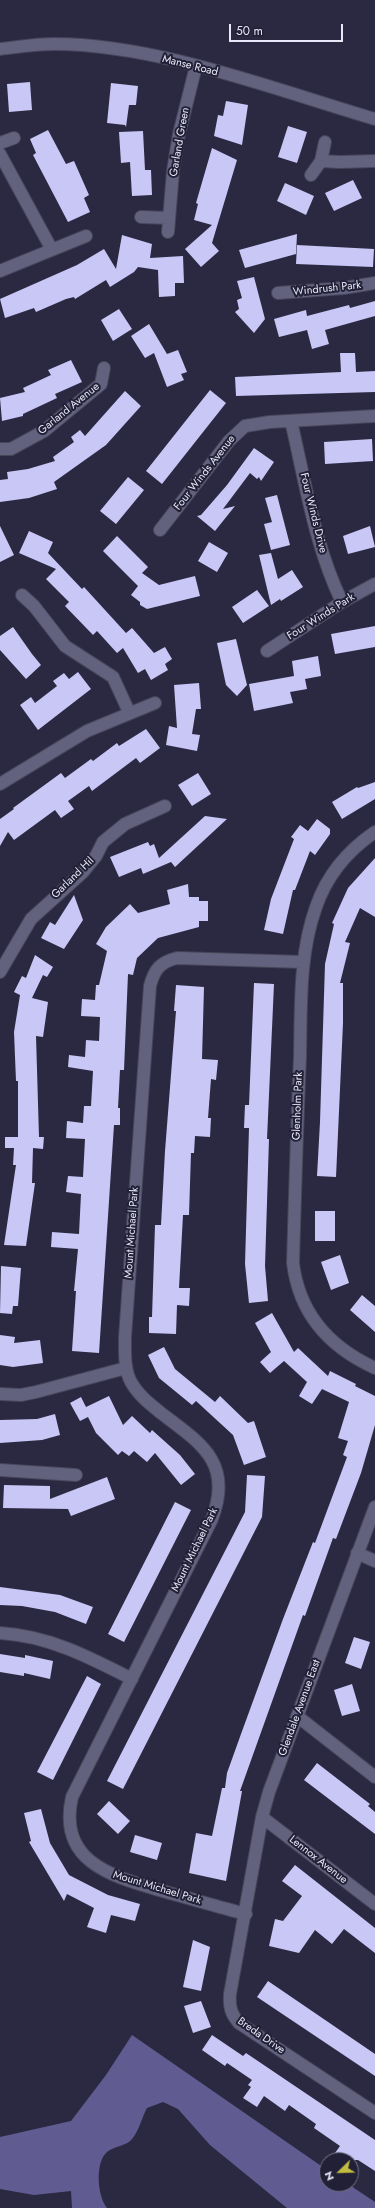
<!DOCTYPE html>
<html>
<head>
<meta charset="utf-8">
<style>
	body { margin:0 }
	#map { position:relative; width:375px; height:2208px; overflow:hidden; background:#2b2942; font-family:Jost,sans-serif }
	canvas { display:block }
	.north { position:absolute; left:319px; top:2152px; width:40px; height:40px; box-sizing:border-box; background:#212037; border:1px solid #717084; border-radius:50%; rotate:247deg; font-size:11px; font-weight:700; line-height:16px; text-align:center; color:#e8e8f8 }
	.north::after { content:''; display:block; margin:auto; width:14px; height:18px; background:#c3bd3e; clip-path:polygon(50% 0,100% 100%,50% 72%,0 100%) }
	.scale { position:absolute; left:229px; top:24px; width:114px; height:18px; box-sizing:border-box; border:2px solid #e8e8f8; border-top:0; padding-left:5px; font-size:12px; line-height:14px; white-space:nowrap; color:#e8e8f8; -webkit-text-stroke:3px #212037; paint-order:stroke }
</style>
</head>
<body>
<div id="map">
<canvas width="375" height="2208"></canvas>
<div class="north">N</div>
<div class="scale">50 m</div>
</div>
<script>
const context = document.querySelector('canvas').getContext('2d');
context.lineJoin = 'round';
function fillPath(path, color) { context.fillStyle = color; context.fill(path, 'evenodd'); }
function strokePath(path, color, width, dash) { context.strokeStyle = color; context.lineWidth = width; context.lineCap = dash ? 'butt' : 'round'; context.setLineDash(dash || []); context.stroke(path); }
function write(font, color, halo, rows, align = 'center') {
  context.font = font + ' Jost,sans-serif'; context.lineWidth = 4; context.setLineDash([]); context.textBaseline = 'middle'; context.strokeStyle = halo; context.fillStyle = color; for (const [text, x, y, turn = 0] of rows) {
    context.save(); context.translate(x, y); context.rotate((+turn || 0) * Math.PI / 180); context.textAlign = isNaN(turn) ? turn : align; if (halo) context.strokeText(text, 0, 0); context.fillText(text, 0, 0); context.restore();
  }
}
const forest = new Path2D(`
	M132 2035 327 2170V2184H348L375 2202V2208H287L210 2145 178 2109 163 2102 147 2108C142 2117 139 2131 132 2139 127 2146 114 2146 107 2152 95 2162 97 2196 107 2208H72L71 2191 34 2195 0 2189V2137L71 2121 106 2075Z`);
const building = new Path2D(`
	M30 82 32 110 9 112 7 84Z
	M111 83 138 86 136 105H129L126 127 125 125 107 123Z
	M226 101 248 105 242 145 214 136 218 115 223 116Z
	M288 126 307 132 297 163 278 157Z
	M48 130 66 164 74 161 89 195 84 198 90 212 68 222 33 155 36 153 30 139Z
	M143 131 145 170H151L152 195 132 196 130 162 121 163 119 132Z
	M212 148 237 160 212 243 219 251 201 267 185 249 212 225 194 220 198 204 196 203Z
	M353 180 362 198 334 211 325 193Z
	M285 183 314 196 306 215 277 201Z
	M297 234 296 254 245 268 239 250Z
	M122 235 152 244 150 258 183 256 184 283H175V296L159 297 158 270 138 267 134 272 110 287 106 280 75 299 74 297 66 299 36 312 34 308 5 318 0 299 77 265 104 249 116 269Z
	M297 245 374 249 373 267 296 264Z
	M254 277 265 319 254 333 235 312 239 309 237 300 242 298 237 281Z
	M375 301V316L325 330 329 344 312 349 307 330 279 337 274 319 306 310 307 316 349 305 350 308Z
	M119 309 132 329 113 341 101 320Z
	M149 324 167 354 178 350 187 372 181 374 184 380 167 387 154 353 145 358 131 336Z
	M340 353H355L356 372 375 371V392L236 396 235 377 341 372Z
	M71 360 82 382 55 394 57 398 23 414V416L2 421 0 398 25 392 23 388 51 375 48 370Z
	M210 390 226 403 162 484 146 471Z
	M125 391 141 406 106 445 54 482 57 489 29 498 0 502V480L8 479 7 472 28 469 55 461 53 457 74 442 71 437 80 430 85 436Z
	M372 439 373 461 325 464 324 442Z
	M254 448 274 462 261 481 259 477 257 479 250 473 223 509 235 506 215 531 197 516 201 515 227 485Z
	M128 477 144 490 116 524 100 511Z
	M277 495 290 545 271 550 264 524 272 522 265 498Z
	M0 526 14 555 0 562Z
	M370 526 375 547 348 554 343 536Z
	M29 531 53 542 48 553 82 589 84 587 126 633 132 628 154 653 165 647 172 659 165 664 168 670 151 680 145 669 138 673 123 648 117 653 97 631 93 635 65 606 69 602 46 579 56 569 19 553Z
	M117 536 148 567 142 573 159 585 195 576 200 596 147 609 140 605V602L131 595 138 586 103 551Z
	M209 542 228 553 217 572 198 561Z
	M271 553 278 579 292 570 303 587 281 601 280 599 271 605 259 555Z
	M257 590 269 606 243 623 232 607Z
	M375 626V647L335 654 331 634Z
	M13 627 32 654 41 665 26 679 0 650V636Z
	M236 639 247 685 237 696 226 685 217 643Z
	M318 656 321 676 305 679 307 689 290 692 293 703 254 711 249 684 294 676 292 661Z
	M78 672 91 689 38 730 20 705 31 697 35 703 57 686 53 681 64 673 69 679Z
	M199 683 201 709H196L192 734 200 735 197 751 166 745 169 726 177 728 174 685Z
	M146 729 160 748 140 763 136 758 92 791 89 786 68 801 74 809 61 818 55 810 14 840 8 832 0 846V819L14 809 13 808 61 773 65 778 91 759 93 761 117 743 119 746Z
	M198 773 211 794 192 806 178 785Z
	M375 782V799L342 819 332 802 357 787 358 788Z
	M205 816 227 819 175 867 171 862 143 874 141 868 119 877 110 857 148 842 150 846 154 844 159 858Z
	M317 819 330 829V834L315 855 310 851 295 890H293L283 934 264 930 271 899 294 839 291 837 300 825 308 831Z
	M375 858V917L360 908 345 942 350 943 340 983H343V1023L336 1177 317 1176 320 1122 325 964 334 924 332 923 348 888Z
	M188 884 189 897H199V901H208V921H199V927L158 938 137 958 133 975 128 974 124 1070H120L118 1108H120V1125H114L99 1353 72 1351 76 1291H74L78 1249 51 1247 52 1232 79 1234 81 1194 66 1192 68 1176 83 1177 85 1139 66 1138 67 1121 83 1123 84 1106H91L93 1071 68 1067 69 1055 85 1057 86 1040 99 1041 100 1017 81 1016 82 999 95 1000 96 985H99L107 951 96 944 106 927 130 904 138 913 170 904 167 890Z
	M74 895 83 920 64 949 41 938 50 922 55 925Z
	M35 955 53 967 47 977 43 975 32 998 48 1002 43 1037 36 1036 39 1137H44L43 1149 33 1148 32 1183H35L26 1246 4 1245 16 1165H13L14 1148H5V1137H18V1081H16L14 1032 20 995 14 992 22 976 26 978Z
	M254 983 274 984 267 1139H269L265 1266 268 1301 249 1303 245 1264 249 1128H244L245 1105H249Z
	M176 985 204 987 202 1059 218 1060 216 1080 211 1079 208 1118H211L210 1137 195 1136 194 1153H191L189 1215H183L179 1288H190L189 1306 177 1305 176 1334 149 1333V1317H152L155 1225H161L165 1151 176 1011H174Z
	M315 1211H335V1241H315Z
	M340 1255 349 1283 331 1290 321 1262Z
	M1 1266 21 1268 18 1306H13L12 1314 0 1313Z
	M362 1295 375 1306V1332L350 1310Z
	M272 1313 294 1352 298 1348 328 1376 330 1371 356 1384 355 1386 375 1396V1425L361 1473 336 1539 333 1538 305 1616 303 1615 240 1791H242L226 1881 189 1873 196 1833 212 1836 222 1788H225L227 1773 241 1734 283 1619 313 1542 315 1543 347 1457 343 1455 348 1441 338 1438 349 1402 322 1389 312 1404 299 1396 307 1382 284 1361 270 1373 260 1362 271 1352 255 1323Z
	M0 1335 15 1337 14 1343 40 1340 43 1363 13 1367 0 1365Z
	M164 1347 175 1369 215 1402 220 1396 248 1423 254 1421 266 1457 244 1465 233 1435 196 1401 192 1405 159 1378 148 1355Z
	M109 1396 123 1425 132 1416 150 1433 152 1430 180 1455 195 1474 181 1485 155 1453 147 1462 134 1451 129 1456 122 1451 118 1455 96 1433 88 1417 80 1421 70 1403 81 1397 86 1407Z
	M55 1414 60 1435 42 1440 0 1443V1420L37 1419Z
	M247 1475 265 1476 262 1517 123 1789 107 1781 245 1512Z
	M107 1477 115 1499 71 1516 68 1509 3 1508 4 1485 50 1486V1499Z
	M175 1502 191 1510 124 1642 108 1634Z
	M0 1587 60 1595 93 1607 86 1624 55 1612 22 1606 0 1605Z
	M354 1637 370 1642 361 1669 345 1663Z
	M0 1654 25 1658V1655L53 1661 50 1679 24 1673V1676L0 1672Z
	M87 1676 101 1684 53 1780 37 1772Z
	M352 1684 360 1711 342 1716 334 1690Z
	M317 1763 370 1804 368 1806 375 1812V1834L304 1780Z
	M109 1801 130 1821 118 1834 97 1814Z
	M41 1809 50 1843 69 1875 108 1895 140 1904 135 1921 111 1915 106 1933 87 1927 94 1908 67 1894 64 1901 29 1842 31 1841 24 1813Z
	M135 1835 162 1843 157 1860 130 1852Z
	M295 1865 375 1928V1953L344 1929 332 1944 315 1930 299 1953 269 1946 275 1919 283 1921 302 1896 282 1881Z
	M193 1940 210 1947 201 1991 183 1987Z
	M268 1981 375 2054V2076L257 1997Z
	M201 2001 211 2027 193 2033 184 2006Z
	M212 2035 243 2056 246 2053 375 2140V2171L358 2160H330L340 2146 314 2128 316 2124 289 2105 285 2111 264 2096 257 2107 243 2098 251 2087 248 2085 252 2080 227 2063 225 2066 202 2050Z`);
const street = new Path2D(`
	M0 143 14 138
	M0 154 51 248
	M321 161 340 162 375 161
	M311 175 321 161 325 142
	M141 217 169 218
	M168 232 173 171 179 134 196 66
	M0 271 86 236
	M278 293 344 288 375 283
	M291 421C305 481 315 547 342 602
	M0 449H11L44 431 101 384 104 368
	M160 530 229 441 245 426 270 422 375 416
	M22 595 34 606 65 646 113 677 129 712
	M267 651 342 602 375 584
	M0 784 87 731 155 703
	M375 832C347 851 327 875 316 907 299 954 301 1007 300 1057 297 1125 295 1194 293 1263 299 1313 329 1347 375 1368
	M0 972 31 919 83 872 96 856 103 842 125 824 165 806
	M0 1394 21 1395 36 1392 126 1368
	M0 1470 76 1475
	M375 1507 269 1792 262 1817 230 1994C229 2007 231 2014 239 2023L375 2113
	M357 1553 375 1561
	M0 1633C49 1636 89 1657 132 1679
	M297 1716 375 1777
	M262 1817 375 1904
	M246 1914C219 1907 192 1899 166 1892 115 1877 57 1864 72 1797L212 1519C233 1463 202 1444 161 1413 150 1404 138 1395 131 1382 124 1369 125 1352 125 1337L150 986C154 970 160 962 177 958L303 962`);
const secondary = new Path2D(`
	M0 49C18 47 36 44 54 44 157 44 276 90 375 119`);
const streetNames = [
	["Manse Road",190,66,14],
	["Garland Green",180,142,-80],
	["Windrush Park",327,289,-6],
	["Garland Avenue",69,409,-39],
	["Four Winds Avenue",205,473,-52],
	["Four Winds Drive",313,513,76],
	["Four Winds Park",321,617,-32],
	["Garland Hil",73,878,-44],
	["Glenholm Park",298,1106,-88],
	["Mount Michael Park",132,1233,-86],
	["Mount Michael Park",195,1550,-64],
	["Glendale Avenue East",300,1708,-70],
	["Lennox Avenue",318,1860,38],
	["Mount Michael Park",157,1888,17],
	["Breda Drive",261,2036,35]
];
fillPath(forest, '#605c91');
fillPath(building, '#c8c7f6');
strokePath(street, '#47455a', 14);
strokePath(secondary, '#47455a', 14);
strokePath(street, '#63627e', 12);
strokePath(secondary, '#63627e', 12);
write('11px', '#e8e8f8', '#212037', streetNames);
</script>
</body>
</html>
